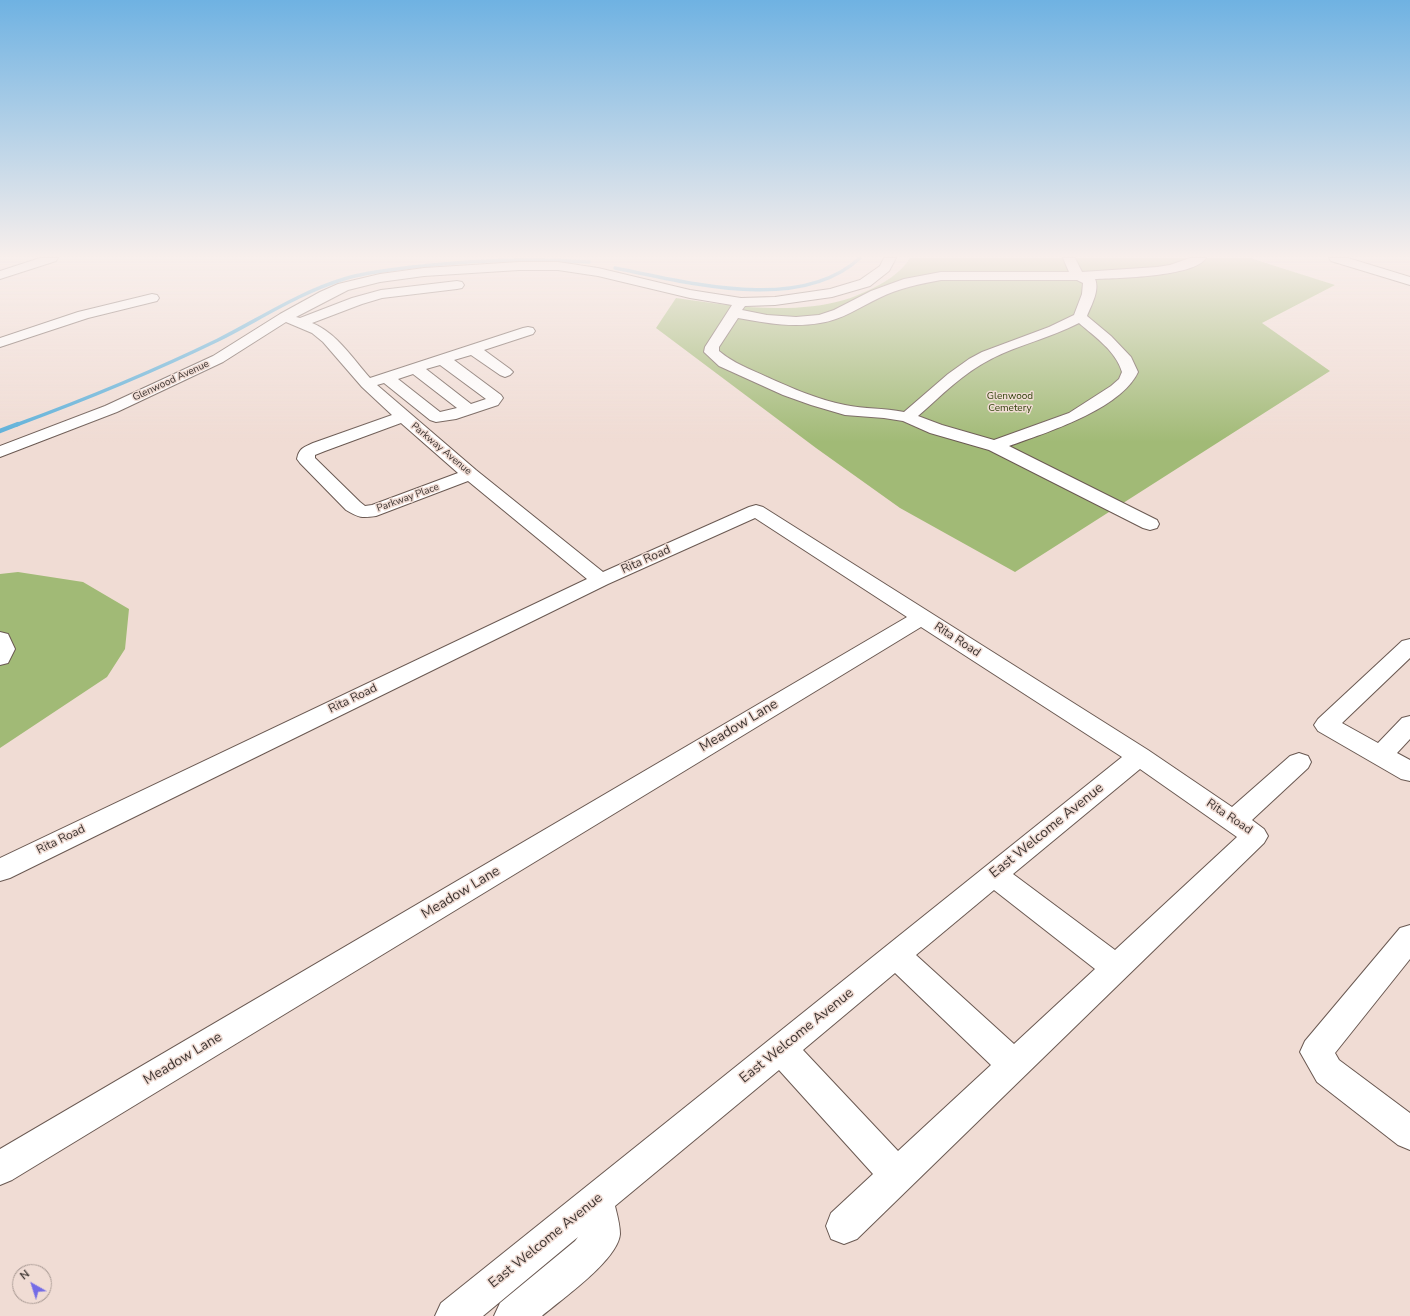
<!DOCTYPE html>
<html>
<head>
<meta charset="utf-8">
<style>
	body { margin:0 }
	#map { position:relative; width:1410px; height:1316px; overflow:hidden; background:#f0dcd4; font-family:"Nunito Sans",sans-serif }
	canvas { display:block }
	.north { position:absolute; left:12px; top:1264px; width:40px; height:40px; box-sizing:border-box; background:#f0dcd4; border:1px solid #a89993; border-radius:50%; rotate:321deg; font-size:11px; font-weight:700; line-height:16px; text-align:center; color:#3d3532 }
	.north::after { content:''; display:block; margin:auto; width:14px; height:18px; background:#736be6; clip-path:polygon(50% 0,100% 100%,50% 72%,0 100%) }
</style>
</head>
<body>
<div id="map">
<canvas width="1410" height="1316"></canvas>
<div class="north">N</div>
</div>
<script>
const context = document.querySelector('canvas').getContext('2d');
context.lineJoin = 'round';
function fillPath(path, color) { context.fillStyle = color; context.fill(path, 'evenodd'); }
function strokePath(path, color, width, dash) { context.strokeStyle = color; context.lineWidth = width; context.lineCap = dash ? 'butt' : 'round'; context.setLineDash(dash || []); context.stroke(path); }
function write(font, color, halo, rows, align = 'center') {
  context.font = font + ' "Nunito Sans",sans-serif'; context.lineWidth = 3; context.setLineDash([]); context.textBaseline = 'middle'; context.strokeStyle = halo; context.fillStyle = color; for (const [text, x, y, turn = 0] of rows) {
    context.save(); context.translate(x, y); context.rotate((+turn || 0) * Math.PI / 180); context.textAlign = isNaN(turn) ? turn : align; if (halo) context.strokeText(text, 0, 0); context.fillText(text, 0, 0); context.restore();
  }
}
const green = new Path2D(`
	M910 258H1250L1335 285 1262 323 1330 371 1015 572 900 508 816 448 656 328 676 298C729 306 792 315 844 300 852 298 859 294 867 291 884 283 900 274 910 258Z
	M18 572 83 582 129 609 125 649 107 677 0 748V574Z`);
const streamFar1 = new Path2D(`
	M615 268C687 282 799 314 860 258
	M16 425C84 400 152 372 218 340 260 319 298 293 344 279 366 272 389 270 413 267 472 260 530 258 589 262`);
const stream = new Path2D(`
	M0 431 18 424`);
const minor = new Path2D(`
	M40 258H58L56 261 0 279V271Z
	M884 258H896L889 271 870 286 832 297 775 305 745 306 742 310 767 315 796 317 819 315 834 310 871 291 904 279 941 272H1069L1063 258H1075L1082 272 1157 267 1170 265 1190 258H1206C1194 277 1117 278 1095 279 1100 290 1091 306 1087 316L1111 336 1131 357 1138 372C1121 409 1046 433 1009 446L1157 520 1159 524 1157 528 1150 530 1143 528 989 450 930 433 903 421 884 418 845 415 811 405 783 395 719 366 704 352 705 347 732 305 690 298 598 276 558 270H519L424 276 380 282 348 290 296 317 300 318 352 298 381 290 457 281 462 282 464 285 462 288 457 289 382 298 362 304 312 323C337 333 353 359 370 378L523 328 528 327 533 328 535 331 533 334 484 350 510 369 513 372 510 375 505 377 500 375 471 355 454 360 501 395 503 398 498 405 456 419 436 422 430 420 384 383 377 385 476 470 603 572 749 507 756 505 763 507 1148 750 1232 807 1290 756 1299 753 1308 756 1311 762 1308 768 1252 820 1264 829 1268 836 1264 843 857 1239 844 1244 831 1239 826 1226 831 1213 873 1174 779 1070 615 1206C617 1214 620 1225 620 1234 618 1260 562 1299 542 1316H494L500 1303 575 1241 578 1237 483 1316H435L441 1303 1122 757 921 627 12 1180 0 1185V1149L907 617 755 518 608 584 10 878 0 881V858L587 579 468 481 376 516C362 518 359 518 346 510L300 463 297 459C299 448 304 447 313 443L392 415 362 387 323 342 312 333 286 322 223 362 117 412 0 457V446L105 406 213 356 280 314 320 292 338 284 380 274 424 268 519 262H558L598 268 690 290 741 298 775 297 830 289 860 280 880 266ZM941 280H1077L1083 283 1082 294 1074 315 1049 327 982 352 969 359 948 374 904 412C884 408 864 409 845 405 818 400 792 388 767 377 750 369 733 363 719 351V347L738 318C765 323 793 328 820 323 842 320 860 307 879 298 899 288 920 284 941 280ZM1079 323C1095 337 1116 351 1122 372L1119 379 1111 386 1069 413 994 440 942 425 918 416C941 396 963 373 991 359 1018 345 1050 338 1079 323ZM440 365 486 399 471 404 426 369ZM413 374 457 408 440 412 398 379ZM401 423 458 473 372 505 365 506 360 502 315 458V455L325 451ZM1140 769 1237 837 1115 950 1013 874ZM994 890 1095 969 1014 1044 916 955ZM895 973 991 1065 898 1151 803 1050Z
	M1329 258H1348L1410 277V285L1331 261Z
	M152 294 157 295 159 298 157 301 88 318 0 347V338L78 312Z
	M0 632 8 634 15 649 8 663 0 665Z
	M1410 639V658L1342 723 1378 743 1402 718 1410 716V739L1397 753 1410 760V781L1401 779 1318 731 1314 725 1318 719 1402 641Z
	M1410 925V959L1335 1053 1339 1060 1410 1113V1150L1398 1145 1317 1082 1300 1052 1305 1041 1400 928Z`);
const farStreetnames = [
	["Glenwood Avenue",171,381,-25],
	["Parkway Avenue",441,449,40],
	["Parkway Place",408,498,-20]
];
const farParknames = [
	["Glenwood",1010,397],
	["Cemetery",1010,409]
];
const streetNames = [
	["Rita Road",646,560,-24],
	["Rita Road",957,640,33],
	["Rita Road",353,699,-26],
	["Rita Road",1229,817,34],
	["Rita Road",61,840,-26]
];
const nearStreetnames = [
	["Meadow Lane",739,726,-31],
	["East Welcome Avenue",1047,831,-39],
	["Meadow Lane",461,893,-31],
	["East Welcome Avenue",797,1036,-39],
	["Meadow Lane",183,1059,-31],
	["East Welcome Avenue",546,1241,-39]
];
fillPath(green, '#a1ba76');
strokePath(streamFar1, '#5aafd9', 3.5);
strokePath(stream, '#5aafd9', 4.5);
strokePath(minor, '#6a5952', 2);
fillPath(minor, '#fff');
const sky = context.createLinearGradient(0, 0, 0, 442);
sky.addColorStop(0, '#6fb2e2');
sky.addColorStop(0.58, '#f8efec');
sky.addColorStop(1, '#f8efec00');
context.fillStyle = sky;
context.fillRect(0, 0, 1410, 442);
write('10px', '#3d3532', '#f0dcd4', farStreetnames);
write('10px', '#32420c', '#f0dcd4', farParknames);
write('12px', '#3d3532', '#f0dcd4', streetNames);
write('14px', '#3d3532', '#f0dcd4', nearStreetnames);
</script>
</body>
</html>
